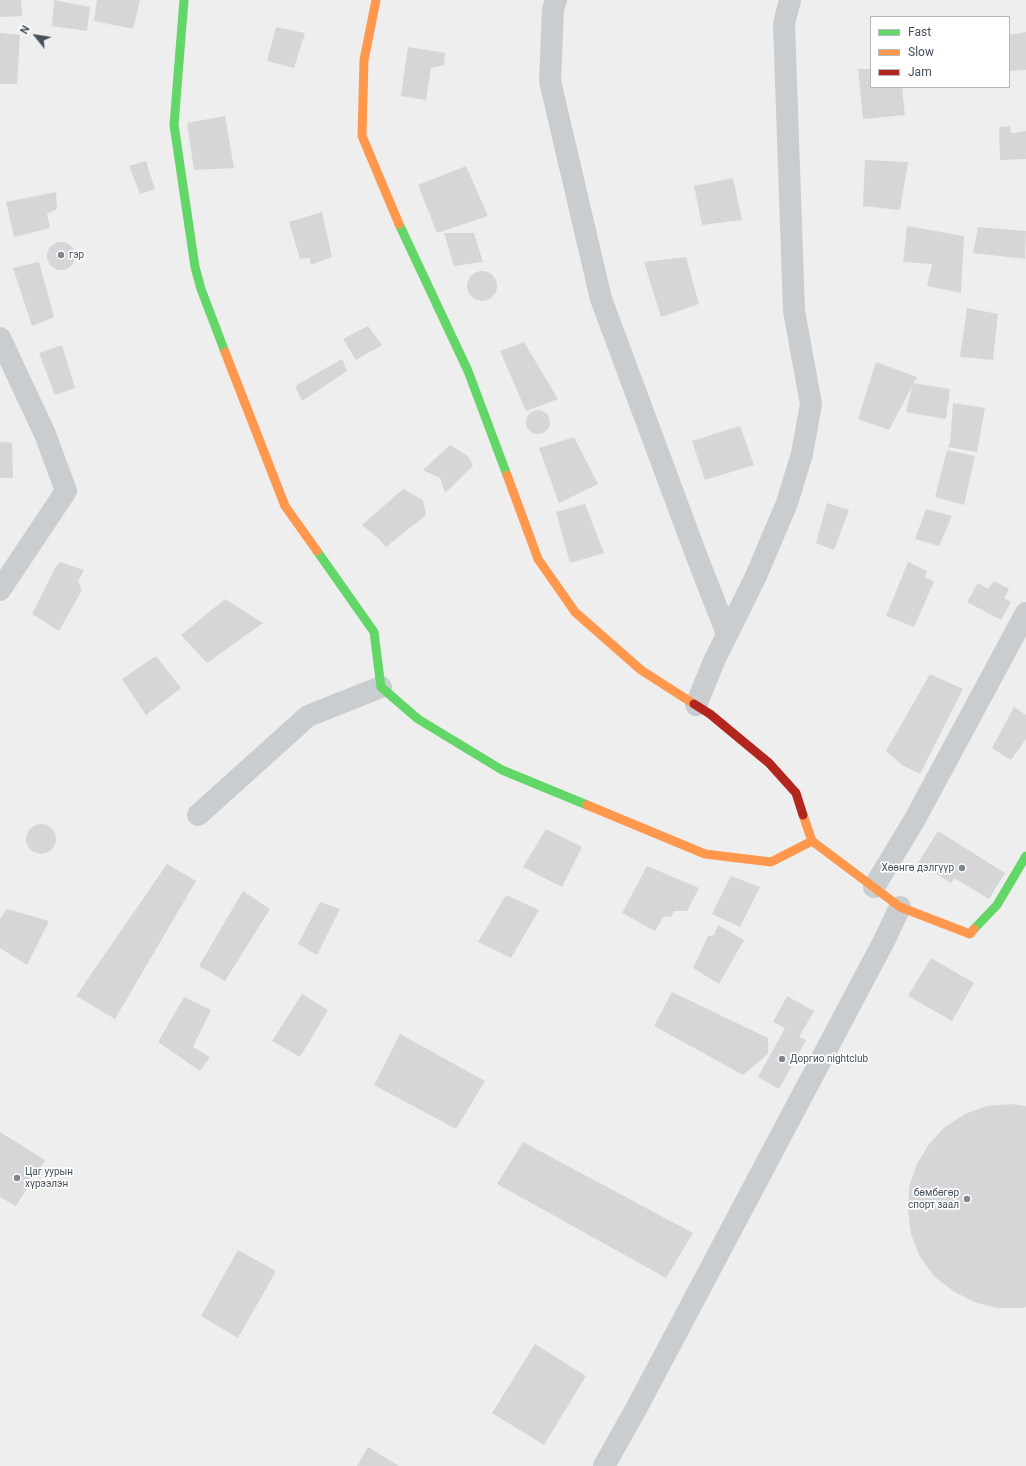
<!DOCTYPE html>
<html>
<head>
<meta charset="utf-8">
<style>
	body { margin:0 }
	#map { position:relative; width:1026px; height:1466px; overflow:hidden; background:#efeeee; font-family:Roboto,sans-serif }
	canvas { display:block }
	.legend { position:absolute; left:870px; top:16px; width:140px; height:72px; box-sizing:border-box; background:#fff; border:1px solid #b4b9be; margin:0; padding:5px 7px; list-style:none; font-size:12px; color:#44505c }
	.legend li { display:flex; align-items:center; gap:8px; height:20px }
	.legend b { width:20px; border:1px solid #b4b9be }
	.north { position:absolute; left:16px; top:16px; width:40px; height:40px; -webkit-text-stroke:3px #fff; paint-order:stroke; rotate:300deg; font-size:11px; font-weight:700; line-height:16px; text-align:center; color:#44505c }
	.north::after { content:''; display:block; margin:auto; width:14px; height:18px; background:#44505c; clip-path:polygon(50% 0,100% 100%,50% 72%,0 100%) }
</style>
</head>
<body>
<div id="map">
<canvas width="1026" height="1466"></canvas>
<ul class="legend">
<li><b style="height:5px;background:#63d668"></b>Fast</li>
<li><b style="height:5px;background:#ff974d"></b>Slow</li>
<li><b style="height:5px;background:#b3261e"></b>Jam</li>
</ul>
<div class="north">N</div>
</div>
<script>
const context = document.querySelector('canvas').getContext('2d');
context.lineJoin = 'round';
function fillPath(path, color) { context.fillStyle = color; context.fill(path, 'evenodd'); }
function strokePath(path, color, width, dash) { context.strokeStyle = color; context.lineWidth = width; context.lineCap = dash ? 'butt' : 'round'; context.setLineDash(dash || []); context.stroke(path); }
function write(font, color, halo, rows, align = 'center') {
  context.font = font + ' Roboto,sans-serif'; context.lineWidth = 3.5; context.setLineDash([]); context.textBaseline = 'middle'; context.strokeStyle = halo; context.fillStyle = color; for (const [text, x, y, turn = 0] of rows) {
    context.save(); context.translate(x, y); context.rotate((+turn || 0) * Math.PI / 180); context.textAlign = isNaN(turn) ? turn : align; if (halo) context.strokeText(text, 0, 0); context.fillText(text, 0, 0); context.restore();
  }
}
const building = new Path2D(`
	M0 0H21L22 16 0 17Z
	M54 0 90 7 87 31 52 26Z
	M97 0H140L133 29 94 21Z
	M276 27 305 33 294 68 267 61Z
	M1026 32V70L1009 71V35Z
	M0 33 20 35 17 84H0Z
	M408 47 445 53 444 65 431 68 426 100 401 96Z
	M858 69H871V87H902L905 115 863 119Z
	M225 116 234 168 194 170 187 123Z
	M1010 126 1011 133 1026 131V159L1000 160 999 127Z
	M865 160 908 162 900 210 863 206Z
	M146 161 155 189 140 194 129 166Z
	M466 166 488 216 437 233 418 185Z
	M733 178 742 220 702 225 694 186Z
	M56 192 57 209 47 214 50 228 14 237 6 202Z
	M322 212 332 257 311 265 310 258 300 259 289 222Z
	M907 226 964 236 961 293 927 286 932 264 903 262Z
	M978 227 1026 231 1025 259 973 253Z
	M444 233H474L483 262 454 266Z
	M47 256a14 14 0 1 1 28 0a14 14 0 1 1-28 0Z
	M686 257 699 304 661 317 644 262Z
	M39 262 54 317 32 326 13 268Z
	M467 286a15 15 0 1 1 30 0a15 15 0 1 1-30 0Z
	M967 308 998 314 993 360 960 357Z
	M368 326 382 345 356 360 343 339Z
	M524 342 558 399 526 411 500 351Z
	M62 345 75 388 55 395 39 353Z
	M342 359 347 371 302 401 295 386Z
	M876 362 917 377 889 430 858 419Z
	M913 383 950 389 946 419 906 412Z
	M953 403 985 408 977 452 948 447 950 443Z
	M526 422a12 12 0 1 1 24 0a12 12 0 1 1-24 0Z
	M740 426 754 465 705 480 692 441Z
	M574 437 598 484 559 503 539 448Z
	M0 442 12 443 13 478H0Z
	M450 445 468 456 473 466 445 493 440 478 423 470Z
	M947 450 975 456 964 505 935 497Z
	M403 489 423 500 426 515 386 547 378 538 362 525Z
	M827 503 849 510 834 550 816 543Z
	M585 504 604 553 570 563 556 512Z
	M926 509 952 516 939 546 915 539Z
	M60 562 84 570 78 581 82 590 59 631 32 614 56 566Z
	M908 562 927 571 925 577 934 582 914 627 886 616Z
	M994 581 1009 589 1004 598 1011 602 1001 620 967 602 978 583 988 589Z
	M225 599 263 623 207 663 181 635Z
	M156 656 181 688 146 715 122 679Z
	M930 674 963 689 920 774 902 765 886 751Z
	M1014 707 1026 715V739L1011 760 992 748Z
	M26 839a15 15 0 1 1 30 0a15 15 0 1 1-30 0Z
	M546 829 582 847 562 887 523 867Z
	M938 831 1005 873 989 899 954 878 951 883 918 863Z
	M167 864 196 881 115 1019 76 996Z
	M647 866 699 888 687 911H674L671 917 664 916 655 931 622 913Z
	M731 876 760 887 740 927 712 914Z
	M243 891 270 909 225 981 199 966Z
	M506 895 539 910 511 958 478 942Z
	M320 902 340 909 317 955 298 944Z
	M7 909 49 921 27 965 0 948V919Z
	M718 925 744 940 719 984 693 968 708 936 714 935Z
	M931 958 974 983 952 1021 908 996Z
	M672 992 768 1038V1054L743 1075 654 1026Z
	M302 994 328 1010 300 1057 272 1041Z
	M787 996 814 1011 799 1037 806 1040 779 1089 758 1077 785 1028 773 1022Z
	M184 997 211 1010 193 1047 210 1057 200 1071 158 1042Z
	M400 1034 485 1081 456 1129 374 1085Z
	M1011 1104 1026 1106V1307L1021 1308H997L974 1302 953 1291 934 1276 920 1257 911 1234 908 1211 909 1187 917 1164 929 1144 945 1127 965 1114 987 1106Z
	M0 1132 45 1160 16 1206 0 1197Z
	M523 1142 693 1233 666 1278 497 1184Z
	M238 1250 276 1271 238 1338 201 1316Z
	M535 1344 586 1376 544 1445 492 1413Z
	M368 1447 399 1466H357Z`);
const street = new Path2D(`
	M556 0 553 9 550 81 601 299 697 557 727 634
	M0 338 45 434 66 491 0 590
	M696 705 714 661 756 576 787 503 802 454 811 404 794 311 784 24 790 0
	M198 815 308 716 381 687
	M874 887 915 819 1026 613
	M604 1466 636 1409 884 941 900 907`);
const fast = new Path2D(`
	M184 0 174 125 195 267 201 289 225 352
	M399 224 468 371 507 475
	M317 551 374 632 381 687 418 719 502 770 587 805
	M974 929 997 905 1026 856`);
const slow = new Path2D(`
	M376 0 364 60 362 136 399 224
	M225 352 285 506 317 551
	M507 475 538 559 575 612 641 670 694 704
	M587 805 705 854 771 862 812 841
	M803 815 812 841 900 907 970 934 974 929`);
const jam = new Path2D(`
	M694 704 710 714 769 763 796 793 803 815`);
const markers = [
	[61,255,4,"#80878f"],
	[962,868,4,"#80878f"],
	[782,1059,4,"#80878f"],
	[17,1178,4,"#80878f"],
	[967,1199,4,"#80878f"]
];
const poiNames = [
	["гэр",69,255],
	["Хөөнгө дэлгүүр",954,868,"right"],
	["Доргио nightclub",790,1059],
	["Цаг уурын",25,1172],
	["хүрээлэн",25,1184],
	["бөмбөгөр",959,1193,"right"],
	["спорт заал",959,1205,"right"]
];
fillPath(building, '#d6d6d9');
strokePath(street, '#cacdcf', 22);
strokePath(fast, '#63d668', 9);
strokePath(slow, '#ff974d', 9);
strokePath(jam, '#b3261e', 9);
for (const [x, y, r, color] of markers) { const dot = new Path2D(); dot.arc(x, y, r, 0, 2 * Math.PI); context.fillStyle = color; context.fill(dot); strokePath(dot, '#fff', 1.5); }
write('10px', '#44505c', '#fff', poiNames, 'left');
</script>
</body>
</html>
